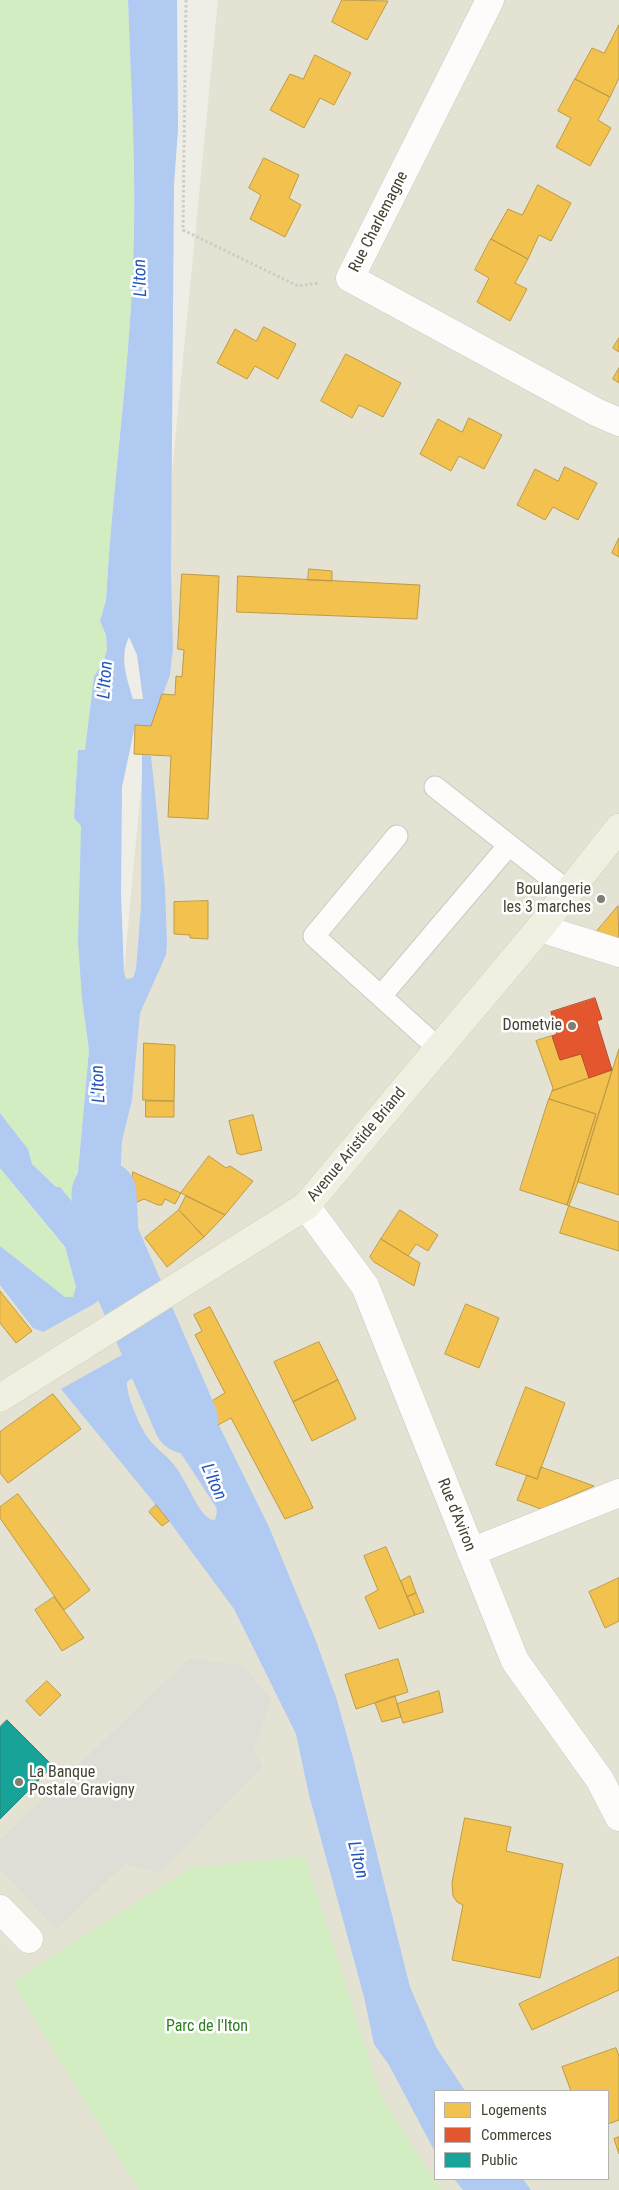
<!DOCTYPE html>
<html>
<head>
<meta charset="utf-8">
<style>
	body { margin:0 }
	#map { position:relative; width:619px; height:2190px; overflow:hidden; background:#efeee6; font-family:"Roboto Condensed",sans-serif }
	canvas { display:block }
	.legend { position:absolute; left:434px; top:2090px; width:175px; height:90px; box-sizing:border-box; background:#fff; border:1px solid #b5b3ad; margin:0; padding:6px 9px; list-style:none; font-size:15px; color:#454232 }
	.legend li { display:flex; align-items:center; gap:10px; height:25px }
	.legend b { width:25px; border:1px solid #b5b3ad }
</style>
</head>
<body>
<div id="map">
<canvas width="619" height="2190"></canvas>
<ul class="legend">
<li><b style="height:14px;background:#f2c14e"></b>Logements</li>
<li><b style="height:14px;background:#e4572e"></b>Commerces</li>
<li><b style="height:14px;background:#17a398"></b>Public</li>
</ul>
</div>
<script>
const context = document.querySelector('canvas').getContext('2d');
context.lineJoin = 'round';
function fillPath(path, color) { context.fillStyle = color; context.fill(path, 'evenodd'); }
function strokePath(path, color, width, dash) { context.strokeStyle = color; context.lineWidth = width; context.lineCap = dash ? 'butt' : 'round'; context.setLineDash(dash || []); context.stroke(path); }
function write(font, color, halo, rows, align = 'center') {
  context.font = font + ' "Roboto Condensed",sans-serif'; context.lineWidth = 5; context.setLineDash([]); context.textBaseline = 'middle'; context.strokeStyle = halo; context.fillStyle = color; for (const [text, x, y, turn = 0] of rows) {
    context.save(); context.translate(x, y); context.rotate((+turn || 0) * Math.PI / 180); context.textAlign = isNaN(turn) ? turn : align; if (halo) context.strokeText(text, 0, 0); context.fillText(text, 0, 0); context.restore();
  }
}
const residential = new Path2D(`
	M218 0H619V2190H0V1276L41 1321 96 1276 134 861ZM435 2091H608V2179H435Z`);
const green = new Path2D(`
	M0 0H128C131 88 137 177 133 265 129 377 112 488 106 600L100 621 106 635 107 650 103 663 94 676 85 751 78 750 74 818 81 826 82 999 89 1050 75 1205 60 1187H56L32 1164 28 1149 0 1113Z
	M0 1168 65 1248 76 1287 73 1297 65 1298 0 1246Z
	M305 1856 381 2098 441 2190H139L12 1982 190 1868Z`);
const parking = new Path2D(`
	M189 1659 242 1665 271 1700 253 1750 263 1767 159 1872 125 1864 56 1929 0 1869V1840Z`);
const water = new Path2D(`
	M128 0H177L178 129 174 185 171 570 173 648 170 675 151 726H135L122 787 121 894 124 972 126 979 133 978 136 969 141 907 142 755 151 756 165 888 167 944 166 955 140 1013 132 1100 122 1141 119 1199 121 1210 129 1223 144 1264 94 1304 43 1332 33 1328 0 1285V1246L65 1297H73L76 1287 65 1247 0 1168V1113L28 1149 32 1164 56 1187H60L75 1205 89 1050 82 999 78 941 81 826 74 818 78 750H85L94 676 103 663 107 650 106 635 100 621 106 600C112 488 129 377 133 265 137 177 131 88 128 0ZM129 637 137 655 143 699H133C127 678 119 658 129 637Z
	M179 1323 208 1403 269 1527 316 1641 336 1697 352 1754 410 1987 436 2047 465 2091H435V2152L389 2065 374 2044 364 1997 309 1795 296 1734 234 1609 169 1521 61 1389ZM134 1376 140 1378 169 1435 216 1507 217 1512 215 1520C205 1521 195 1501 191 1493 186 1484 181 1474 175 1466 168 1456 156 1449 148 1438 140 1427 126 1395 127 1382Z
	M454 2179H523L531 2190H463Z`);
const homes = new Path2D(`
	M342 0 388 1 367 40 332 22Z
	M619 25V78L610 97 575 79 592 48 604 53Z
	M315 55 351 73 334 105 320 98 304 128 270 110 290 74 303 79Z
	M575 79 610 97 598 120 611 128 590 166 556 147 571 118 558 111Z
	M264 158 299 175 289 198 301 205 285 237 250 219 261 195 249 188Z
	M538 185 571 203 551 241 539 235 528 259 491 239 508 209 522 215Z
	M491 239 528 259 515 283 527 289 510 321 477 302 489 278 475 270Z
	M264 327 296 344 278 379 255 366 247 379 217 363 235 329 256 341Z
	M619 338V352L613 348Z
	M346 354 401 383 383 417 359 405 352 418 321 401Z
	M619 368V383L613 379Z
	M469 418 502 435 484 469 459 456 451 471 420 454 438 419 462 432Z
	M565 467 597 483 578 520 553 507 545 520 517 505 535 469 558 481Z
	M619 538V557L612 553Z
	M309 569 332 571V581L308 580Z
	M182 574 219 576 208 819 168 817 171 756 134 754 135 725 151 726 162 694 175 695 176 676 182 677 184 650 178 649Z
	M238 576 420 585 417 619 237 612Z
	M208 901V939L190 938V935L174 934V902Z
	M618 906 619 946 592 937Z
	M552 1036 560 1060 581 1054 589 1078 552 1091 553 1088 536 1041Z
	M144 1043 175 1045 174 1101 143 1100Z
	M619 1049V1195L578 1182Z
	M612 1070 578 1182 569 1206 567 1205 596 1114 549 1099 552 1091Z
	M549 1099 596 1114 567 1205 520 1190Z
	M146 1101H174V1117H146Z
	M253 1115 262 1150 241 1155 237 1153 229 1121Z
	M209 1156 226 1168 230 1166 253 1181 225 1215 181 1193Z
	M133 1172 181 1193 175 1204 165 1199 162 1205H158L144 1199 135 1203 133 1207 129 1206Z
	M186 1196 225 1215 204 1237 179 1210Z
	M569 1206 619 1222V1251L560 1233Z
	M179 1210 204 1237 167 1267 145 1238Z
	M400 1210 438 1235 428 1251 416 1244 408 1256 381 1239Z
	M381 1239 420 1263 414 1286 374 1262 370 1257Z
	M0 1291 32 1331 16 1343 0 1323Z
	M466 1304 499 1318 479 1368 445 1354Z
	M210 1307 309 1499 313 1508 285 1519 231 1418 218 1425 208 1403 225 1393 195 1335 202 1331 194 1315Z
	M319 1342 338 1380 293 1402 274 1362Z
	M338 1380 356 1419 312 1441 293 1402Z
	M526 1387 565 1403 537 1479 496 1465Z
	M53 1394 81 1429 8 1483 0 1473V1432Z
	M541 1467 594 1486 541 1509 517 1500 527 1475 537 1479Z
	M18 1494 90 1590 64 1610 0 1518V1507Z
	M156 1505 169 1521 162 1526 149 1512Z
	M386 1547 415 1615 379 1629 365 1597 378 1590 364 1556Z
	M410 1576 416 1593 407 1597 401 1581Z
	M619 1578V1621L605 1628 589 1592Z
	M416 1593 424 1612 415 1615 407 1597Z
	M54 1597 84 1638 62 1651 35 1610Z
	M398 1659 408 1692 356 1709 345 1675Z
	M47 1681 61 1695 40 1716 26 1701Z
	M439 1691 443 1712 403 1723 397 1704Z
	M395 1696 401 1717 382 1722 375 1703Z
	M465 1818 511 1827 506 1851 563 1864 540 1978 452 1960 463 1905 457 1902 453 1896 452 1883Z
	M619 1957V1990L532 2030 519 2004Z
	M616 2048 619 2056V2120L608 2124V2091H571L562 2067Z
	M619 2137V2154L614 2139Z`);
const shops = new Path2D(`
	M595 998 602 1019 597 1021 612 1070 589 1078 581 1054 560 1060 552 1036 557 1034 551 1012Z`);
const public = new Path2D(`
	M7 1720 53 1766 0 1819V1727Z`);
const river = new Path2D(`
	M104 1193 106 1236 186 1421`);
const path = new Path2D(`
	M186 0 183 230 298 286 319 283`);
const lane = new Path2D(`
	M435 787 569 892
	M397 836 314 936 438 1048
	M381 996 509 845`);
const street = new Path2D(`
	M490 0 350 278 596 412 619 422
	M540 928 619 953
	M306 1206 365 1286 515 1661 600 1780 619 1817
	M471 1552 619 1493
	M0 1909 29 1939`);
const primary = new Path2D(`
	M0 1398 306 1206 540 928 619 828`);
const markers = [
	[601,899,5,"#807e71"],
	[572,1026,5,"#807e71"],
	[19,1782,5,"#807e71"]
];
const streetNames = [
	["Rue Charlemagne",379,222,-63],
	["Avenue Aristide Briand",357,1145,-50],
	["Rue d'Aviron",456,1515,68]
];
const poiNames = [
	["Boulangerie",591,890],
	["les 3 marches",591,908],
	["Dometvie",562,1026],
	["La Banque",29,1773,"left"],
	["Postale Gravigny",29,1791,"left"]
];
const parkNames = [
	["Parc de l'Iton",207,2027]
];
const waterNames = [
	["L'Iton",141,278,-92],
	["L'Iton",106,680,-86],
	["L'Iton",99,1084,-93],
	["L'Iton",213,1482,66],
	["L'Iton",357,1860,76]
];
fillPath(residential, '#e4e3d3');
fillPath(green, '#d3edc3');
fillPath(parking, '#deddd6');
fillPath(water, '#b1caf2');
fillPath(homes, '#f2c14e');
strokePath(homes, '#be9b46', 1);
fillPath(shops, '#e4572e');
strokePath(shops, '#b4512f', 1);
fillPath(public, '#17a398');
strokePath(public, '#258679', 1);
strokePath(river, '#b1caf2', 65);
strokePath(lane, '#cbcac2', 23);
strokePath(street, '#cbcac2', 29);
strokePath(primary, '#d4d1b1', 29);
strokePath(path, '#ceccc5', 3, [2.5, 2.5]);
strokePath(lane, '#fdfcfb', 21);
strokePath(street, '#fdfcfb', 28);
strokePath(primary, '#f0f0e2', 28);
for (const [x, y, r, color] of markers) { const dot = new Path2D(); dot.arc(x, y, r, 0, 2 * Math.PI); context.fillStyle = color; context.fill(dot); strokePath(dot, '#fff', 2); }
write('16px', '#454232', '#fff', streetNames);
write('16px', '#454232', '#fff', poiNames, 'right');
write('16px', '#2e7c21', '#fff', parkNames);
write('italic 18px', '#2256ba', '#fff', waterNames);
</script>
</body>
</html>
